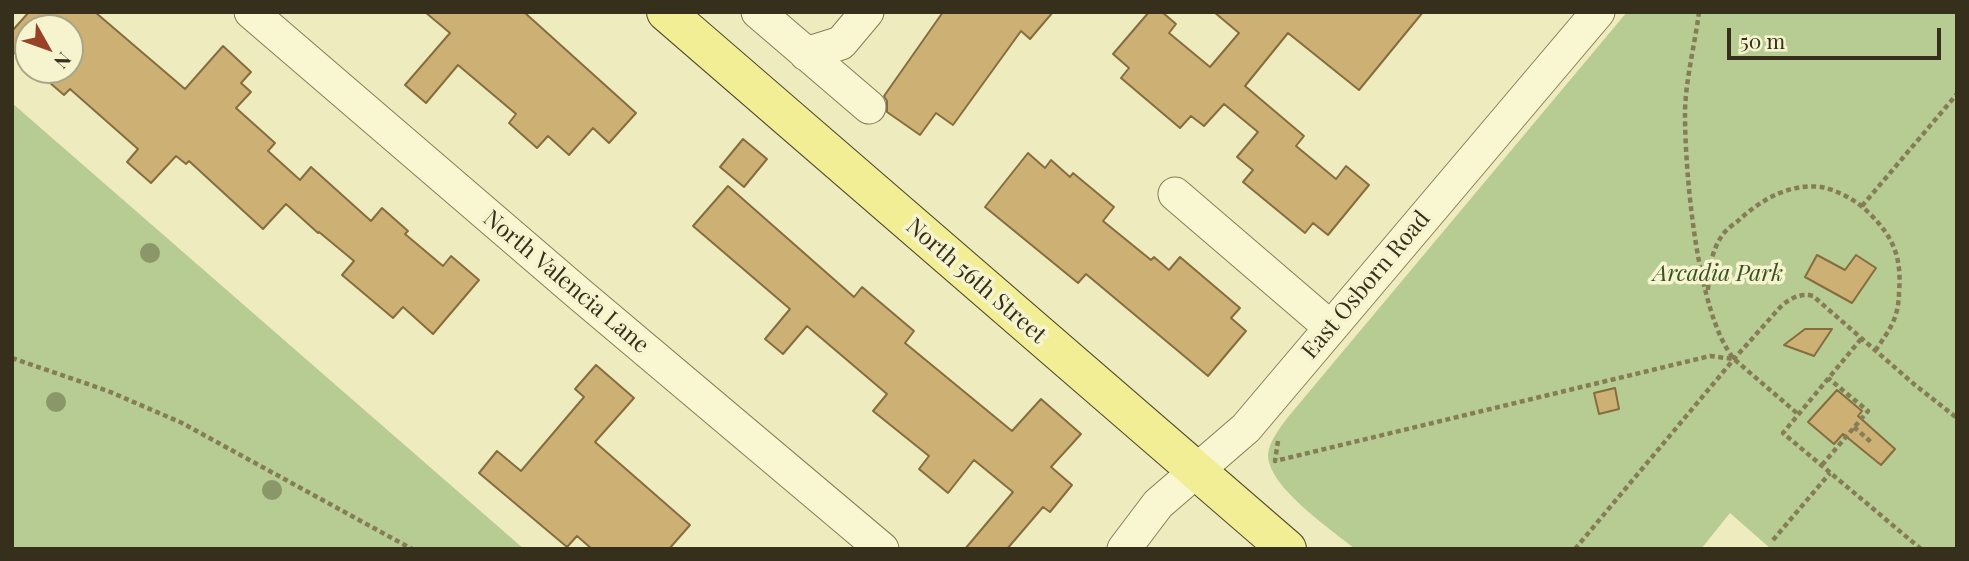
<!DOCTYPE html>
<html>
<head>
<meta charset="utf-8">
<style>
	body { margin:0 }
	#map { position:relative; width:1969px; height:561px; overflow:hidden; background:#eeecbf; font-family:"Playfair Display",serif }
	canvas { display:block }
	.frame { position:absolute; inset:0; border:14px solid #362f1c; pointer-events:none }
	.north { position:absolute; left:14px; top:14px; width:70px; height:70px; box-sizing:border-box; background:#f5f4ce; border:2px solid #a9a587; border-radius:50%; rotate:130deg; font-size:19px; font-weight:700; line-height:28px; text-align:center; color:#362f1c }
	.north::after { content:''; display:block; margin:auto; width:24px; height:32px; background:#964327; clip-path:polygon(50% 0,100% 100%,50% 72%,0 100%) }
	.scale { position:absolute; left:1727px; top:28px; width:214px; height:32px; box-sizing:border-box; border:4px solid #362f1c; border-top:0; padding-left:9px; font-size:21px; line-height:24px; white-space:nowrap; color:#362f1c; -webkit-text-stroke:5px #f5f4ce; paint-order:stroke }
</style>
</head>
<body>
<div id="map">
<canvas width="1969" height="561"></canvas>
<div class="frame"></div>
<div class="north">N</div>
<div class="scale">50 m</div>
</div>
<script>
const context = document.querySelector('canvas').getContext('2d');
context.lineJoin = 'round';
function fillPath(path, color) { context.fillStyle = color; context.fill(path, 'evenodd'); }
function strokePath(path, color, width, dash) { context.strokeStyle = color; context.lineWidth = width; context.lineCap = dash ? 'butt' : 'round'; context.setLineDash(dash || []); context.stroke(path); }
function write(font, color, halo, rows, align = 'center') {
  context.font = font + ' "Playfair Display",serif'; context.lineWidth = 7; context.setLineDash([]); context.textBaseline = 'middle'; context.strokeStyle = halo; context.fillStyle = color; for (const [text, x, y, turn = 0] of rows) {
    context.save(); context.translate(x, y); context.rotate((+turn || 0) * Math.PI / 180); context.textAlign = isNaN(turn) ? turn : align; if (halo) context.strokeText(text, 0, 0); context.fillText(text, 0, 0); context.restore();
  }
}
const green = new Path2D(`
	M1627 12H1957V549H1771L1730 513 1701 549H1355C1331 529 1268 487 1268 455 1269 441 1280 428 1288 417Z
	M12 103 524 549H12Z`);
const building = new Path2D(`
	M29 12H95L185 89 223 46 251 72 241 83 251 92 236 108 275 143 268 151 300 180 311 167 371 221 382 208 408 231 405 234 443 266 451 256 479 280 433 334 403 307 393 318 342 275 354 261 319 232 318 233 286 204 263 229 189 161 186 164 176 156 151 183 127 162 138 149 70 89 64 95 35 70H70V28H28V64L12 51V31Z
	M425 12H524L636 113 609 143 593 128 569 155 548 136 537 148 509 123 516 114 458 65 426 103 405 85 450 33Z
	M943 12H1053L1030 39 1021 31 953 125 936 113 920 135 887 112V101L884 96Z
	M1149 12H1162L1176 24 1169 33 1210 67 1239 33 1214 12H1423L1359 90 1288 33 1245 86 1304 136 1296 146 1336 179 1346 166 1369 185 1328 235 1313 223 1305 233 1243 182 1253 170 1237 157 1258 132 1224 104 1204 126 1191 116 1180 128 1121 78 1129 68 1113 54Z
	M743 139 767 159 744 187 720 167Z
	M1028 153 1045 168 1051 160 1070 177 1073 173 1114 207 1103 221 1151 260 1154 257 1169 270 1180 257 1240 308 1231 318 1246 331 1208 376 1086 274 1078 283 985 207Z
	M728 186 854 297 862 287 914 331 905 343 1012 431 1041 399 1081 434 1051 467 1072 485 1050 512 1043 507 1007 549H965L1013 492 974 460 948 493 919 469 929 456 873 411 887 394 807 326 783 354 765 339 790 309 693 226Z
	M1817 255 1845 270 1856 255 1876 268 1852 303 1805 277Z
	M1805 329H1832L1814 356 1784 345Z
	M596 365 634 398 595 442 690 525 669 549H592L577 536 567 547 479 473 497 451 521 471 584 397 575 389Z
	M1615 388 1619 409 1599 414 1594 393Z
	M1837 390 1862 411 1858 416 1895 449 1881 465 1843 434 1834 444 1808 422Z`);
const path = new Path2D(`
	M1699 12C1695 44 1685 82 1685 114 1685 173 1697 314 1734 359L1798 414
	M1862 206 1957 94
	M1708 290C1709 270 1711 251 1723 234 1727 229 1734 224 1739 220 1761 200 1789 183 1821 187 1837 190 1856 200 1868 212 1893 236 1902 257 1899 292 1899 302 1897 315 1892 324 1888 333 1881 342 1875 351
	M1861 339 1783 433 1921 549
	M12 358 108 391 182 423 412 549
	M1854 427 1872 443
	M1278 441 1275 461 1710 356 1734 359
	M1822 465 1868 411 1828 378
	M1773 540 1830 473
	M1575 549 1734 359 1783 304C1794 297 1801 293 1813 296L1915 385 1957 418`);
const minor = new Path2D(`
	M251 12 577 292 882 549
	M758 12 869 107
	M806 54 841 43 867 12
	M1175 194 1330 327
	M1124 549 1158 504 1246 428 1598 12`);
const major = new Path2D(`
	M666 12 1287 549`);
const trees = [
	[150,253],
	[56,402],
	[272,490]
];
const parkNames = [
	["Arcadia Park",1718,274]
];
const streetNames = [
	["North 56th Street",976,281,41],
	["North Valencia Lane",566,282,40],
	["East Osborn Road",1366,285,-50]
];
fillPath(green, '#b6cc93');
fillPath(building, '#cdb074');
strokePath(building, '#866d3d', 2);
strokePath(minor, '#867d57', 35);
strokePath(major, '#54492c', 40);
strokePath(path, '#867d57', 4.5, [5, 3.5]);
strokePath(minor, '#f9f7d2', 33);
strokePath(major, '#f2ee95', 38);
context.fillStyle = '#8b9769';
for (const [x, y] of trees) { context.beginPath(); context.arc(x, y, 10, 0, 2 * Math.PI); context.fill(); }
write('italic 23px', '#3a5222', '#f5f4ce', parkNames);
write('23px', '#362f1c', '#f5f4ce', streetNames);
</script>
</body>
</html>
